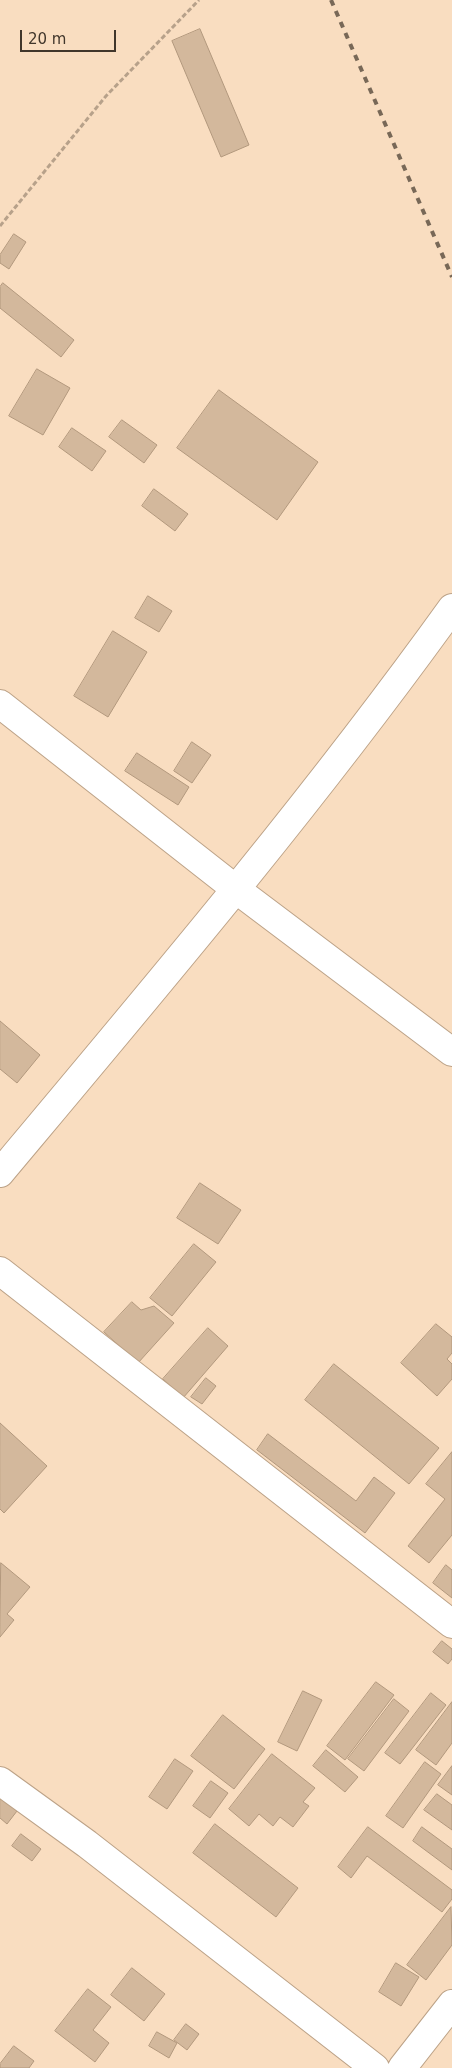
<!DOCTYPE html>
<html>
<head>
<meta charset="utf-8">
<style>
	body { margin:0 }
	#map { position:relative; width:452px; height:2068px; overflow:hidden; background:#f9ddc0; font-family:"DejaVu Sans",sans-serif }
	canvas { display:block }
	.scale { position:absolute; left:20px; top:30px; width:96px; height:22px; box-sizing:border-box; border:2px solid #41362b; border-top:0; padding-left:6px; font-size:15px; line-height:18px; white-space:nowrap; color:#41362b; -webkit-text-stroke:4px #f9ddc0; paint-order:stroke }
</style>
</head>
<body>
<div id="map">
<canvas width="452" height="2068"></canvas>
<div class="scale">20 m</div>
</div>
<script>
const context = document.querySelector('canvas').getContext('2d');
context.lineJoin = 'round';
function fillPath(path, color) { context.fillStyle = color; context.fill(path, 'evenodd'); }
function strokePath(path, color, width, dash) { context.strokeStyle = color; context.lineWidth = width; context.lineCap = dash ? 'butt' : 'round'; context.setLineDash(dash || []); context.stroke(path); }
const building = new Path2D(`
	M200 29 249 145 221 157 172 41Z
	M14 234 26 242 9 269 0 263V255Z
	M3 283 74 340 61 357 0 308V287Z
	M37 369 70 388 43 435 9 416Z
	M219 390 318 462 277 520 177 448Z
	M122 420 157 445 144 463 109 437Z
	M72 428 106 451 92 471 59 447Z
	M154 489 188 514 175 531 142 506Z
	M148 596 172 611 159 632 135 618Z
	M113 631 147 652 108 717 74 696Z
	M192 742 211 755 192 783 174 771Z
	M137 753 189 787 178 805 125 771Z
	M0 1021 40 1055 17 1083 0 1069Z
	M200 1183 241 1210 218 1244 177 1218Z
	M194 1244 216 1262 172 1316 150 1298Z
	M132 1302 141 1310 154 1306 174 1323 138 1363 104 1332Z
	M436 1324 452 1337V1353L447 1359 452 1364V1379L437 1396 401 1363Z
	M208 1328 228 1346 183 1398 163 1379Z
	M334 1364 439 1448 409 1484 305 1400Z
	M206 1378 216 1386 202 1404 191 1397Z
	M0 1423 47 1466 4 1513 0 1509Z
	M268 1434 356 1501 374 1477 395 1493 365 1533 257 1450Z
	M452 1452V1535L429 1563 408 1546 445 1499 426 1484Z
	M1 1563 30 1587 7 1614 14 1620 0 1637Z
	M446 1565 452 1570V1598L433 1583Z
	M442 1641 452 1649V1659L448 1664 433 1652Z
	M376 1682 394 1695 345 1760 327 1746Z
	M303 1691 322 1700 297 1751 278 1742Z
	M431 1693 446 1705 400 1764 385 1753Z
	M394 1699 409 1711 364 1771 348 1759Z
	M452 1702V1743L436 1765 416 1750Z
	M223 1715 265 1749 234 1789 191 1756Z
	M326 1750 358 1777 345 1792 313 1766Z
	M272 1754 315 1788 303 1802 309 1806 293 1827 280 1817 273 1826 259 1814 249 1826 229 1809Z
	M175 1759 193 1771 167 1809 149 1797Z
	M425 1762 441 1774 403 1828 386 1816Z
	M452 1766V1795L438 1785Z
	M211 1781 228 1793 210 1818 193 1806Z
	M437 1794 452 1805V1830L424 1810Z
	M0 1797 17 1811 7 1824 0 1818Z
	M215 1824 298 1888 276 1917 193 1853Z
	M368 1827 452 1890V1899L442 1912 367 1856 351 1878 338 1867Z
	M422 1827 452 1849V1870L413 1841Z
	M21 1834 41 1849 32 1861 12 1846Z
	M451 1907 452 1945 426 1980 407 1965Z
	M396 1963 419 1977 401 2006 379 1992Z
	M132 1968 165 1994 144 2021 111 1995Z
	M88 1989 111 2007 93 2030 109 2043 95 2062 55 2031Z
	M186 2024 199 2034 187 2050 174 2040Z
	M157 2032 177 2043 169 2058 149 2046Z
	M14 2046 34 2061 29 2068H0V2064Z`);
const path = new Path2D(`
	M0 226 106 96 199 0`);
const minor = new Path2D(`
	M0 704 237 890 452 1052
	M0 1173C155 988 311 804 452 608
	M0 1271 452 1624
	M0 1781 87 1844 375 2068
	M402 2068 452 2004`);
const rail = new Path2D(`
	M331 0 452 277`);
fillPath(building, '#d3b89c');
strokePath(building, '#b2987d', 1);
strokePath(minor, '#bca287', 30);
strokePath(path, '#b7a18a', 3, [5, 2.5]);
strokePath(minor, '#fff', 28);
strokePath(rail, '#786857', 4, [6, 6]);
</script>
</body>
</html>
